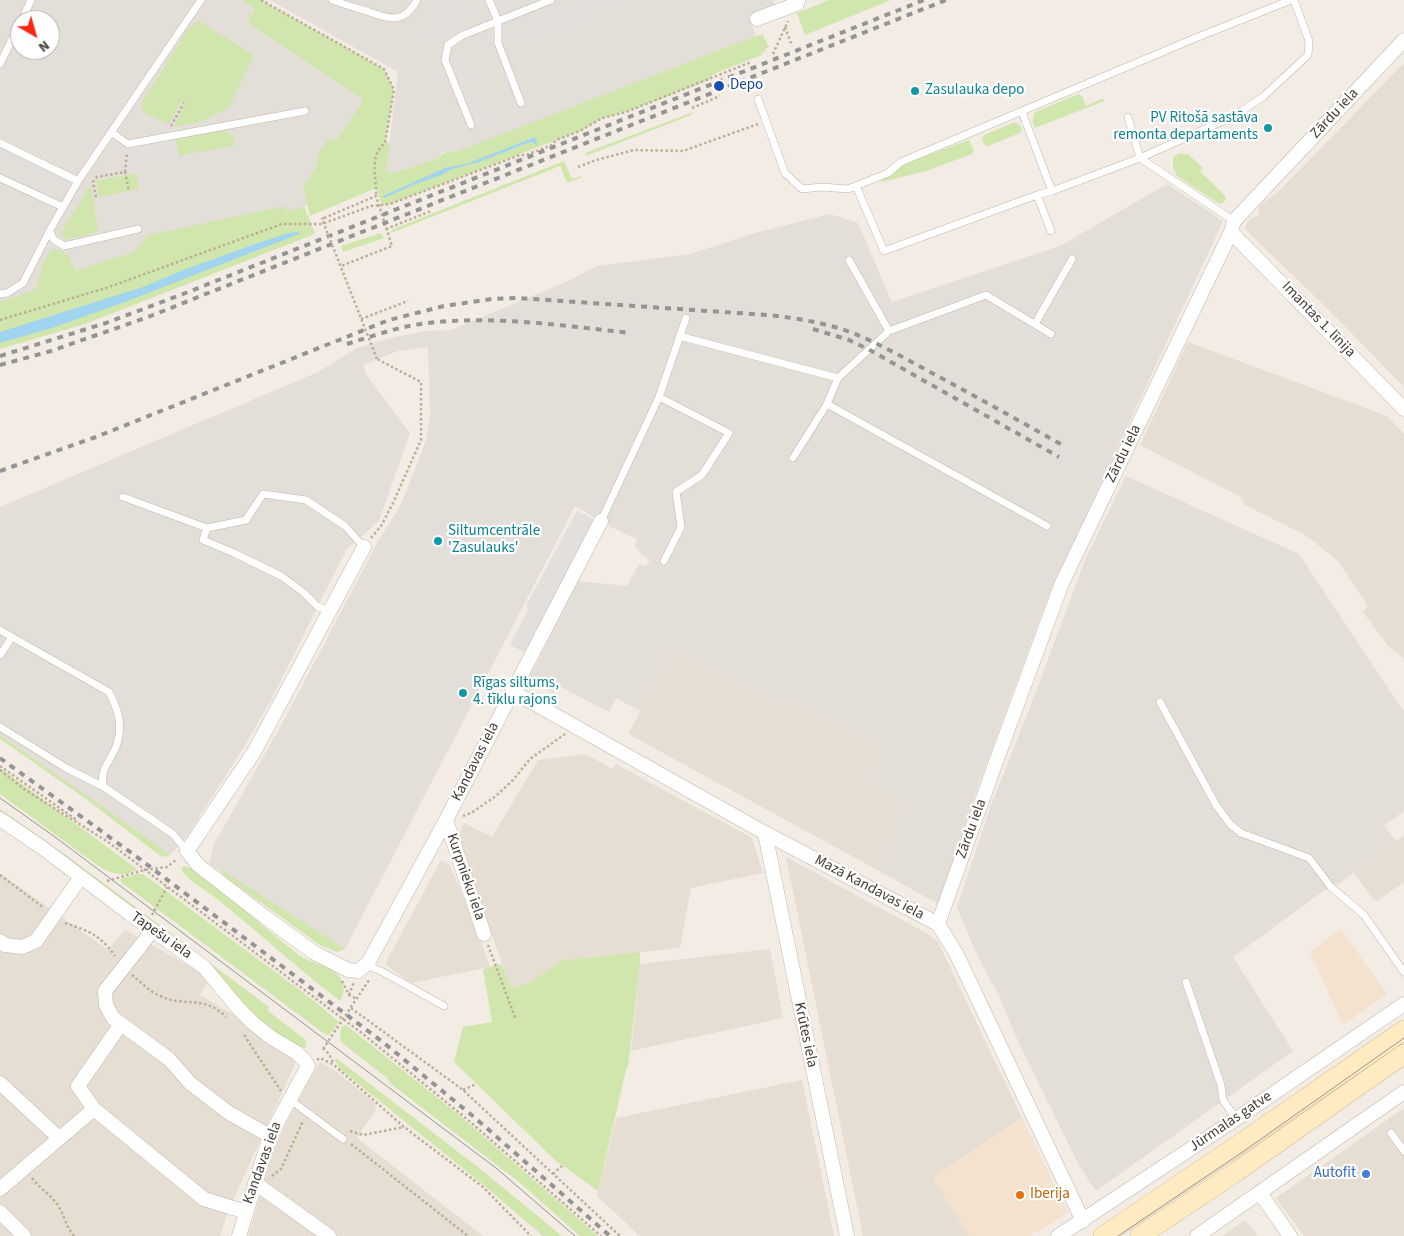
<!DOCTYPE html>
<html>
<head>
<meta charset="utf-8">
<style>
	body { margin:0 }
	#map { position:relative; width:1404px; height:1236px; overflow:hidden; background:#f2ece4; font-family:"Source Sans 3",sans-serif }
	canvas { display:block }
	.north { position:absolute; left:10px; top:10px; width:50px; height:50px; box-sizing:border-box; background:#fff; border:1px solid #b4b1ae; border-radius:50%; rotate:142deg; font-size:14px; font-weight:700; line-height:20px; text-align:center; color:#433c34 }
	.north::after { content:''; display:block; margin:auto; width:18px; height:22px; background:#f72715; clip-path:polygon(50% 0,100% 100%,50% 72%,0 100%) }
</style>
</head>
<body>
<div id="map">
<canvas width="1404" height="1236"></canvas>
<div class="north">N</div>
</div>
<script>
const context = document.querySelector('canvas').getContext('2d');
context.lineJoin = 'round';
function fillPath(path, color) { context.fillStyle = color; context.fill(path, 'evenodd'); }
function strokePath(path, color, width, dash) { context.strokeStyle = color; context.lineWidth = width; context.lineCap = dash ? 'butt' : 'round'; context.setLineDash(dash || []); context.stroke(path); }
function write(font, color, halo, rows, align = 'center') {
  context.font = font + ' "Source Sans 3",sans-serif'; context.lineWidth = 4.5; context.setLineDash([]); context.textBaseline = 'middle'; context.strokeStyle = halo; context.fillStyle = color; for (const [text, x, y, turn = 0] of rows) {
    context.save(); context.translate(x, y); context.rotate((+turn || 0) * Math.PI / 180); context.textAlign = isNaN(turn) ? turn : align; if (halo) context.strokeText(text, 0, 0); context.fillText(text, 0, 0); context.restore();
  }
}
const residential = new Path2D(`
	M1404 63V387L1331 312 1245 229 1248 221 1258 215 1260 205 1278 192Z
	M1188 342 1387 416 1404 434V659L1389 647 1363 612 1368 606 1338 561 1307 536 1245 505 1241 497 1140 445Z
	M674 649 775 706 781 695 882 749 866 783 902 801 879 871 628 734Z
	M586 754 612 769 616 764 752 838 763 873 691 888 680 948 564 960 530 982 511 988 457 838 464 823 492 837 538 760Z
	M1404 835V882L1377 901 1372 898 1354 873Z
	M786 857 928 934 938 942 1022 1118 933 1178 970 1236H863Z
	M441 860 450 865 479 935 490 967 411 983 385 964Z
	M0 873 108 950 125 930 211 978 200 995 244 1021 296 1062 228 1211 220 1236H0Z
	M770 949 783 1018 631 1051 640 964Z
	M320 1062 337 1072 375 1103 376 1109 357 1138 483 1236H248L276 1143 302 1093Z
	M802 1080 834 1236H640L597 1196 616 1118Z
	M1404 1108V1236H1304L1276 1198Z
	M1245 1220 1258 1236H1222Z`);
const commercial = new Path2D(`
	M1341 929 1387 994 1343 1025 1310 952Z
	M1022 1118 1068 1213 1029 1236H970L932 1178Z`);
const industrial = new Path2D(`
	M0 0H241L255 9 247 22 365 100 303 187 308 205 176 255 0 313ZM20 20H50V50H20Z
	M270 0H773L775 6 749 16 756 36 467 149 456 152 449 151 443 152 438 158 391 174 386 170 398 72Z
	M1167 184 1223 221 1048 597 976 792 938 904 879 871 902 801 865 783 882 749 782 695 775 706 674 649 640 711 616 698 609 712 553 683 555 694 528 680 578 581 627 586 639 564 646 566 650 560 642 555 635 546 637 539 615 529 575 506 345 949 209 864 213 846 289 711 378 541 400 507 426 441 430 415 428 347 398 351 363 365 366 374 410 433 379 521 346 550 271 700 244 747 187 836 170 855 0 735V507L318 372 357 348 394 337 427 331 451 330 566 282 597 266 690 254 755 233 830 214 858 223 892 302 1060 246Z
	M1126 476 1299 554 1404 712V811L1384 826 1396 841 1337 885 1325 890 1233 957 1293 1051 1096 1191 1080 1167 1020 1046 999 996 976 953 957 908 991 805 1031 705 1086 558Z`);
const green = new Path2D(`
	M241 0H261L384 69 394 90 385 142 390 143 386 170 391 174 438 158C444 152 447 150 456 152L756 36 763 35 769 47 765 49 766 51 761 53 762 55 716 73 710 77 709 80 626 112 602 118 580 131 390 204 382 205 376 188 310 216 303 187 317 166V156L328 139 335 142 364 100 247 22 255 9Z
	M829 0H891L805 35 797 13Z
	M198 21 254 55 229 108 203 121 174 127 185 104 181 102 169 124 144 113 141 105 188 29Z
	M1079 94 1082 96 1086 106 1103 98 1104 101 1035 128C1031 122 1033 118 1035 112Z
	M693 112 691 115 586 156 585 153Z
	M1015 122 1021 126 1022 131 1020 133 988 146H985L982 139 984 135Z
	M225 130 234 138 236 145 179 156 175 139Z
	M969 140 974 151 972 154 926 171 881 182 882 178 894 173 904 164Z
	M1180 153 1189 155 1203 168 1200 171 1225 196 1226 200 1221 204 1216 202 1177 176 1173 167V157Z
	M564 161 572 179 581 176 582 177 567 183 560 166 391 233V230Z
	M136 173 139 189 99 197 96 181Z
	M91 185 98 232 67 240 61 233Z
	M285 206 287 212 304 206 315 234 85 324 0 349V301L13 298 36 289 43 263 51 250C67 247 70 259 75 271L134 252 148 235Z
	M381 233 384 238 343 252 341 246Z
	M0 735 149 839 170 855 166 857 159 855 86 799 0 739Z
	M0 768 137 869C123 879 110 873 97 865L0 794Z
	M0 809 66 855 269 1007 268 1011 306 1040V1047L300 1048 269 1028 241 1003 0 814Z
	M184 866C207 874 227 896 245 911 263 926 281 941 299 955 311 964 329 964 339 976 345 985 345 993 340 1001 297 968 258 932 216 898 205 889 187 881 181 869Z
	M222 870 345 949 337 952 320 945 223 875Z
	M138 874H143L313 1000 339 1022 330 1034 326 1035 121 882 120 879Z
	M640 952V964L628 1067 626 1070 598 1191 556 1161 454 1062 463 1027 492 1022 483 969 502 964 511 988 530 982 564 960Z
	M346 1025 459 1115 598 1236H580L519 1182 391 1084 386 1077 342 1043 340 1039 341 1028Z
	M336 1058 483 1171 562 1236H543L486 1187 340 1069 335 1061Z`);
const parking = new Path2D(`
	M432 0H469L461 36 441 31 437 42 422 38Z
	M489 0H514L519 12 498 21Z
	M595 0H608L611 6 546 32 542 20Z
	M536 23 540 35 512 45 508 33Z
	M456 55 483 121 471 125 445 60Z
	M175 139 179 156 134 166 136 173 126 175 128 148Z
	M577 511 595 520 525 653 510 645 529 608 526 606Z`);
const water = new Path2D(`
	M535 137 538 146 532 142 527 143 479 162 452 169 439 176 413 185 384 198 383 196 445 168 466 164Z
	M298 232 299 234 125 302 55 327 0 343V332L143 287 186 269 258 243 289 233Z`);
const path = new Path2D(`
	M261 0 384 69 394 90 385 143C368 157 377 177 376 196
	M785 27 792 46
	M773 54 788 21
	M692 108 720 96
	M171 126 184 103
	M578 167 596 160 634 150 683 151 758 124
	M125 172 127 153
	M96 197 93 182 97 177 125 172 129 191
	M324 218 376 196 392 246 341 266
	M386 229 431 211
	M361 319 408 301
	M0 320 106 288 282 224H322L371 206 390 204 520 155H526L552 145 556 140 580 131 602 118 626 112 751 62
	M371 538 381 526 393 503 421 440V382L377 359
	M0 766 78 821
	M0 770 24 789 108 842 363 1034 468 1120 601 1236
	M463 816 471 813 496 796 513 780 530 759 565 734
	M0 875 44 908
	M107 881 144 870 167 867 177 859
	M152 915 167 887
	M65 923C89 931 100 935 115 956
	M488 945 516 1020
	M132 975C141 982 150 992 160 996 186 1008 203 994 226 1017
	M342 981 349 995 357 999
	M349 995 354 982
	M351 1008 463 1090 620 1236
	M244 1035 281 1091
	M323 1048 329 1054 334 1064
	M323 1049 369 980
	M317 1060 320 1058 334 1065 404 1127 483 1187 531 1236
	M463 1090 476 1084
	M350 1131 363 1135 404 1127
	M351 1144 468 1236
	M553 1174 562 1166
	M272 1176 281 1169 303 1121
	M32 1178C39 1188 50 1194 57 1204 64 1214 66 1227 74 1236`);
const lane = new Path2D(`
	M332 0C344 4 355 8 367 11 389 19 404 25 417 0
	M489 0 498 21 551 0
	M22 20 31 0
	M0 64 20 23
	M758 99 785 173 802 189 822 187 848 189 888 173 901 162 1193 39 1291 0
	M1128 117 1140 158 1234 221
	M471 125 445 60 448 45 461 36 498 21V43L521 103
	M111 132 128 144 305 111
	M0 143 78 181 201 0
	M0 178 63 207
	M78 181 50 230 53 239 64 246 138 229
	M856 186 884 251 1037 195 1052 191 1022 112
	M1052 191 1140 158 1234 116 1264 96 1308 55 1309 41 1294 0
	M1037 195 1051 231
	M0 294 7 293 23 283 50 230
	M1035 324 1072 259
	M889 331 986 295 1051 334
	M679 336 838 378 827 404 793 458
	M838 378 889 331 849 260
	M659 397 729 433 702 475 676 492 681 527 664 561
	M827 404 1047 526
	M123 497 207 528 203 540 234 553 281 576 303 592 317 606 329 612
	M601 521 659 397 686 318
	M207 528 246 520 263 494 306 500 345 526 364 547
	M0 630 12 637
	M0 655 12 637 109 692C118 709 123 725 117 744 112 760 98 770 104 787
	M1160 702 1216 805 1230 824 1241 833 1309 858 1331 887 1364 915 1404 972
	M0 727 66 768 104 787 173 834 187 851
	M368 963 375 969 381 971 444 1006
	M1186 982 1221 1085 1223 1100 1236 1119
	M289 1099 343 1139
	M1391 1133 1404 1151`);
const street = new Path2D(`
	M757 19 797 4 798 0
	M1231 232 1404 409
	M364 547 254 752 187 851 198 865 265 917 313 952 348 970 358 971 368 963 446 820 601 521
	M512 691 765 833 938 924 957 955 1083 1221
	M0 819 44 849 130 914 204 967 238 1008 254 1024 272 1038 297 1053 304 1060 308 1066 270 1136 239 1236
	M446 820 484 934
	M765 833 847 1236
	M938 924 997 759 1062 583 1231 232 1234 221 1404 40
	M153 930 105 991 106 1005 113 1018 169 1059 190 1083 229 1113 270 1136
	M0 941 5 945 22 947 36 941 81 877
	M0 1083 59 1138
	M94 1109 78 1086 121 1024
	M255 1183 329 1236
	M0 1189 94 1109 204 1199 246 1212
	M1260 1193 1290 1236
	M0 1212 24 1236
	M1058 1236 1236 1119 1404 1004
	M1197 1236 1404 1092`);
const secondary = new Path2D(`
	M1103 1236 1244 1141 1404 1030
	M1140 1236 1236 1172 1404 1054`);
const tram = new Path2D(`
	M0 798 55 837 496 1168 575 1236
	M1118 1236 1244 1151 1404 1038`);
const rail = new Path2D(`
	M813 329 849 340 868 349 1059 457
	M347 344C373 336 400 326 428 323 496 315 564 326 631 333
	M0 356 106 323 183 294 924 0
	M0 365 51 351 148 317 946 0
	M0 471 96 437 389 320 444 306 492 299 518 298 767 315C797 318 826 323 853 333 880 344 906 359 932 373 977 397 1021 422 1066 447
	M0 758 133 854 384 1043 474 1117 610 1236`);
const pathBridge = new Path2D(`
	M324 218 322 219 377 359`);
const markers = [
	[719,86,6,"#1a4fb4"],
	[915,91,5,"#0f9aa8"],
	[1268,128,5,"#0f9aa8"],
	[438,541,5,"#0f9aa8"],
	[463,693,5,"#0f9aa8"],
	[1366,1174,5,"#3f7fe0"],
	[1020,1195,5,"#e8710a"]
];
const transitNames = [
	["Depo",730,86]
];
const cultureNames = [
	["Zasulauka depo",925,91],
	["PV Ritošā sastāva",1258,119,"right"],
	["remonta departaments",1258,136,"right"],
	["Siltumcentrāle",448,532],
	["'Zasulauks'",448,549],
	["Rīgas siltums,",473,684],
	["4. tīklu rajons",473,701]
];
const streetNames = [
	["Zārdu iela",1335,114,-47],
	["Imantas 1. līnija",1318,320,46],
	["Zārdu iela",1124,454,-64],
	["Kandavas iela",476,762,-63],
	["Zārdu iela",972,829,-70],
	["Kurpnieku iela",465,877,71],
	["Mazā Kandavas iela",869,888,28],
	["Tapešu iela",161,936,35],
	["Krūtes iela",805,1035,78],
	["Jūrmalas gatve",1231,1122,-34],
	["Kandavas iela",263,1163,-70]
];
const shopNames = [
	["Autofit",1356,1174]
];
const foodNames = [
	["Iberija",1030,1195]
];
fillPath(residential, '#e6ded2');
fillPath(commercial, '#f4e1ce');
fillPath(industrial, '#e4ded9');
fillPath(green, '#d0e6ac');
fillPath(parking, '#e2dfdc');
fillPath(water, '#a0d4ef');
strokePath(lane, '#c0b6aa', 8);
strokePath(street, '#c0b6aa', 15);
strokePath(secondary, '#d2bd94', 20);
strokePath(path, '#beae98', 2.5, [2.5, 2.5]);
strokePath(lane, '#fff', 7);
strokePath(street, '#fff', 14);
strokePath(secondary, '#feebc2', 19);
strokePath(tram, '#949494', 1);
strokePath(rail, '#949494', 4, [6, 6]);
strokePath(pathBridge, '#beae98', 2.5, [2.5, 2.5]);
for (const [x, y, r, color] of markers) { const dot = new Path2D(); dot.arc(x, y, r, 0, 2 * Math.PI); context.fillStyle = color; context.fill(dot); strokePath(dot, '#fff', 2); }
write('15px', '#164399', '#fff', transitNames, 'left');
write('15px', '#0d838f', '#fff', cultureNames, 'left');
write('15px', '#433c34', '#fff', streetNames);
write('15px', '#366cbe', '#fff', shopNames, 'right');
write('15px', '#c56008', '#fff', foodNames, 'left');
</script>
</body>
</html>
